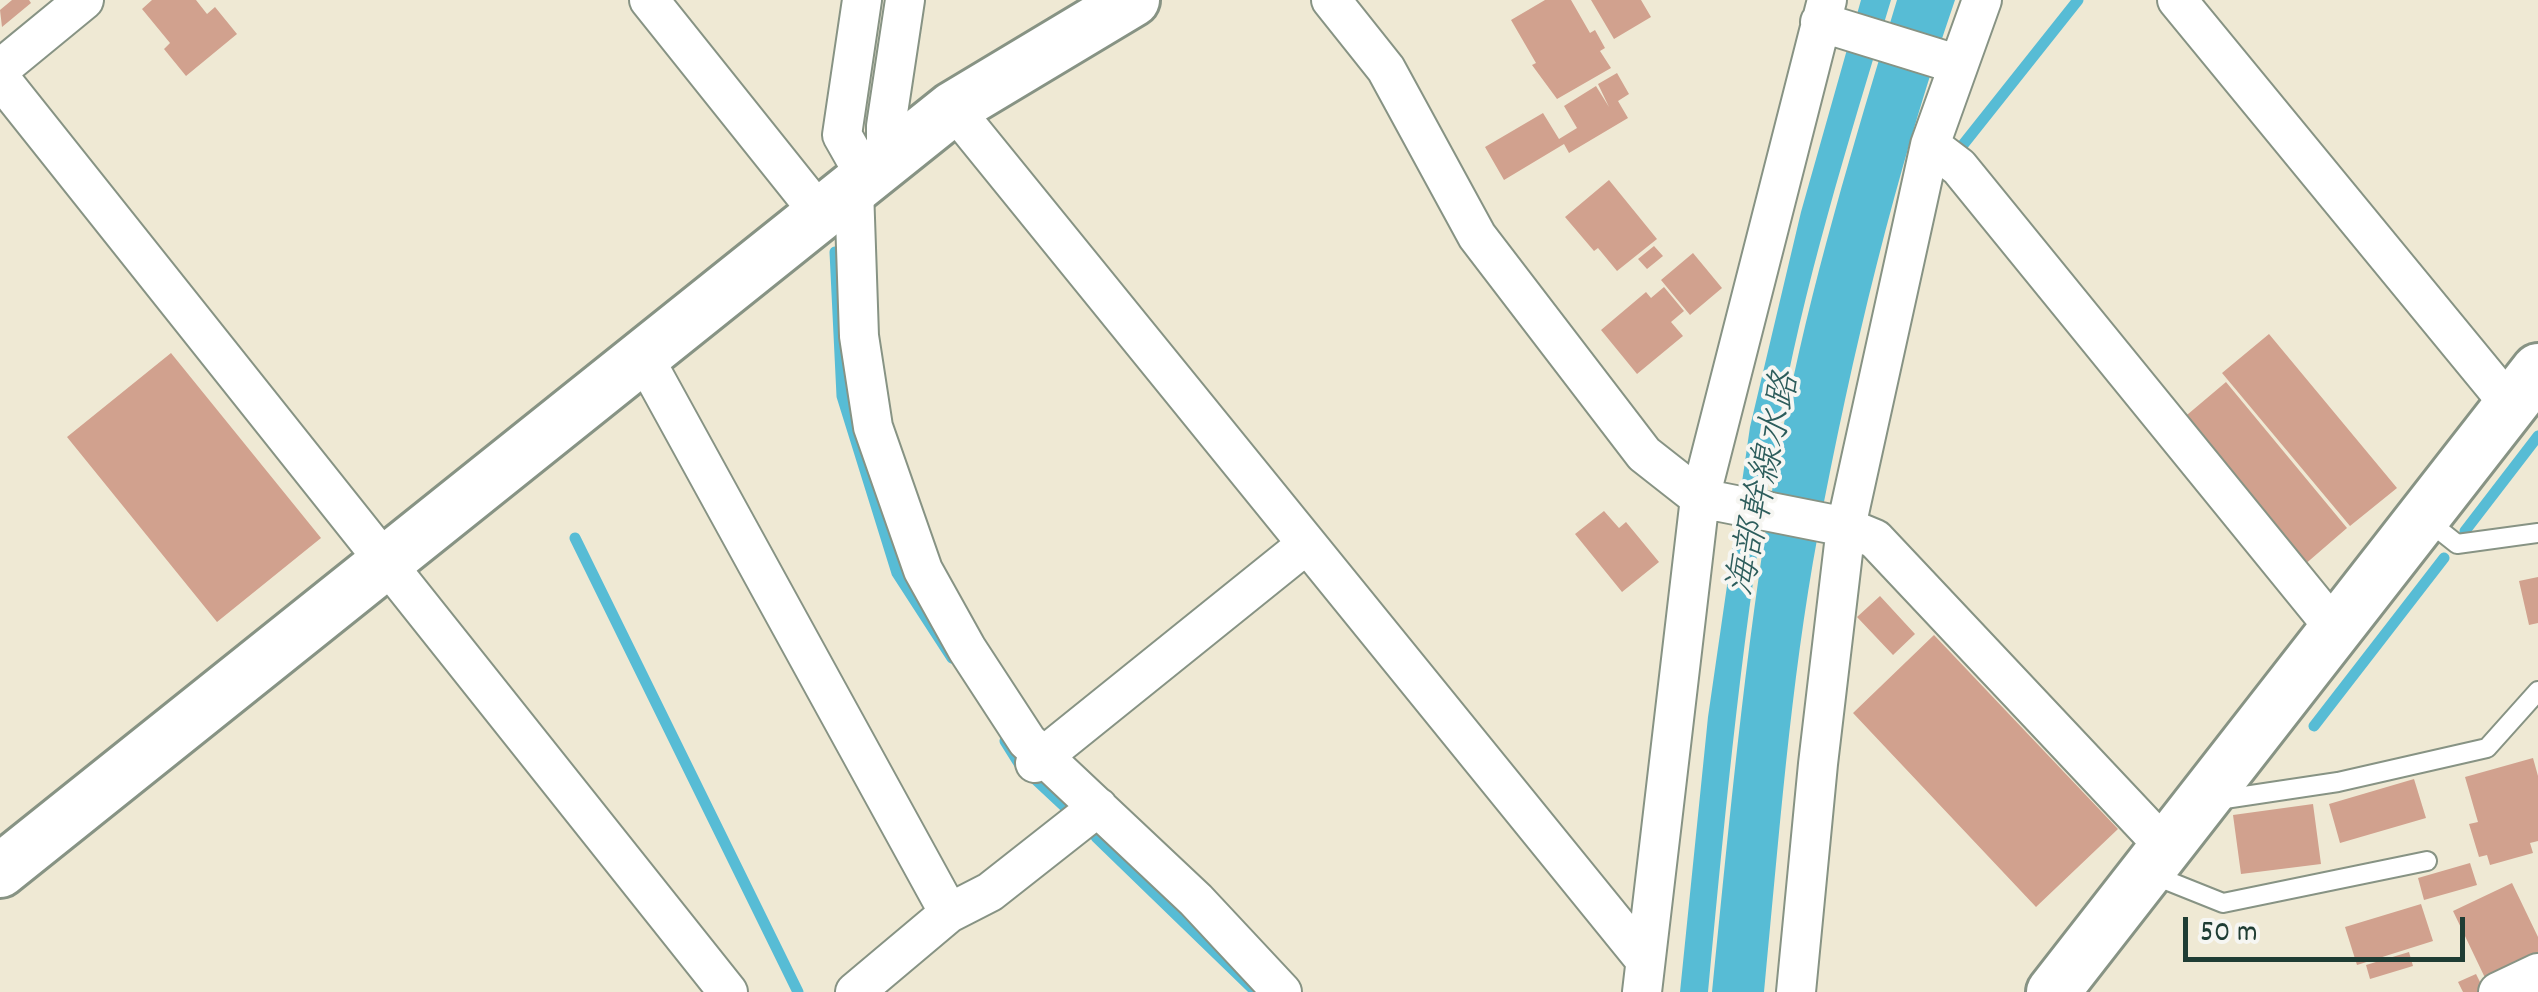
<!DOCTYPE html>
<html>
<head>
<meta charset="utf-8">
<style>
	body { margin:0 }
	#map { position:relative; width:2538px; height:992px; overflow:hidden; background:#efe9d4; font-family:Dekko,sans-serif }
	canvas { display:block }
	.scale { position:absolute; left:2183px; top:917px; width:282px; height:45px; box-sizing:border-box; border:5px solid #1f3d34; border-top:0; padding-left:12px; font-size:30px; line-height:35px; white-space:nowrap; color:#1f3d34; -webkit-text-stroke:8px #f6f6f2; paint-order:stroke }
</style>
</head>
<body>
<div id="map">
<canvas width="2538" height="992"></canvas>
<div class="scale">50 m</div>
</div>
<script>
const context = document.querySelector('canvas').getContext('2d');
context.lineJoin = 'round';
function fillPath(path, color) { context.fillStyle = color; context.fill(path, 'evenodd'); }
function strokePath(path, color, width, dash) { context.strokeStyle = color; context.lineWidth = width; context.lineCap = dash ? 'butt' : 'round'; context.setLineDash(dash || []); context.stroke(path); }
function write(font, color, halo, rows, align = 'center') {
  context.font = font + ' Dekko,"Klee One",sans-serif'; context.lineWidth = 8; context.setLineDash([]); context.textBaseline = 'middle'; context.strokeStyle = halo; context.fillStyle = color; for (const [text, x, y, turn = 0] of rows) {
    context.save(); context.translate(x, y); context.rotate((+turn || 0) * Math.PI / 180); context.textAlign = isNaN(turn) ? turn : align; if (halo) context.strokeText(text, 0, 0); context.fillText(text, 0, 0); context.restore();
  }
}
const water = new Path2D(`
	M1861 0H1891C1848 143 1803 286 1777 434 1743 618 1726 805 1708 992H1680L1708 717 1750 427 1801 212Z
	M1897 0H1955C1895 174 1852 353 1818 534 1790 685 1779 839 1764 992H1712C1731 805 1748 618 1782 434 1810 286 1854 143 1897 0Z`);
const stream = new Path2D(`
	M1962 146 2078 0
	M835 252 842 396 897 573 952 658
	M2465 531 2538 436
	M575 538 798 992
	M2314 726 2444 558
	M1005 741 1020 765 1065 807
	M1096 837 1256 992`);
const building = new Path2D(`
	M12 0H29L31 3 2 27 0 10Z
	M152 0H196L207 14 215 7 237 34 186 76 164 49 170 43 142 9Z
	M1545 0H1571L1590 33 1595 30 1605 48 1600 51 1611 68 1557 99 1532 65 1536 63 1511 20Z
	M1591 0H1641L1651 17 1614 39Z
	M1617 73 1629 94 1618 101 1628 118 1569 153 1564 144 1504 180 1485 147 1543 113 1559 139 1577 128 1564 106 1596 86 1609 107 1598 84Z
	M1609 180 1657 239 1617 271 1598 248 1594 251 1565 217Z
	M1654 246 1663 256 1647 269 1638 259Z
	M1693 253 1722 288 1690 315 1661 280Z
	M1664 287 1684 311 1671 322 1683 336 1637 374 1601 330 1646 292 1651 298Z
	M2269 334 2397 488 2350 526 2222 373Z
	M171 353 321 538 217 622 67 437Z
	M2226 382 2347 528 2303 566 2181 420Z
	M1604 511 1619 528 1626 522 1659 562 1622 592 1575 534Z
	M2538 577V623L2529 625 2519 581Z
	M1880 596 1915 634 1893 655 1857 617Z
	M1934 635 2118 829 2036 907 1853 713Z
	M2533 758 2538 776V841L2530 843 2533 853 2490 865 2487 855 2479 857 2469 824 2478 822 2465 777Z
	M2414 779 2426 818 2340 843 2329 804Z
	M2313 804 2321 864 2241 874 2233 815Z
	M2470 863 2477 885 2424 900 2418 878Z
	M2512 883 2538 937V958L2487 982 2453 911Z
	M2421 904 2433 941 2357 965 2345 927Z
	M2409 952 2413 966 2370 979 2366 965Z
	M2476 974 2485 992H2463L2458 982Z`);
const lane = new Path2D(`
	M2428 521 2457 544 2538 533
	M2218 800 2338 782 2487 748 2538 691
	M2153 875 2223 903 2427 861`);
const street = new Path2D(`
	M649 0 821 215
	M862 0 842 135 867 179
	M1331 0 1386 69 1477 236 1644 454 1700 498 1846 527 1875 539 2167 849
	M2177 0 2510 405
	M1820 22 1956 64
	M0 69 84 0
	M0 78 728 992
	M953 108 1645 960
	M1930 145 1959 167 2336 630
	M886 164V126L905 0
	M854 189 859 336 873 427 923 570 967 649 1027 741 1196 900 1282 992
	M643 356 949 913 855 992
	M1035 763 1307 544
	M949 913 990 892 1098 807
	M1642 992 1700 498 1827 0
	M1796 992 1818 764 1846 527 1930 145 1982 0
	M2498 992 2538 973`);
const secondary = new Path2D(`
	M0 871 953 108 1133 0
	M2053 992 2538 370`);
const waterNames = [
	["海部幹線水路",1768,485,-78]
];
fillPath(water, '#57bcd5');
strokePath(stream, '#57bcd5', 11);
fillPath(building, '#d1a18e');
strokePath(lane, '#879384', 22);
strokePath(street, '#879384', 42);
strokePath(secondary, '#879384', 58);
strokePath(lane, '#fff', 18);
strokePath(street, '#fff', 38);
strokePath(secondary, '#fff', 52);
write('italic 38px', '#2d5d5c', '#f6f6f2', waterNames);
</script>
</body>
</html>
